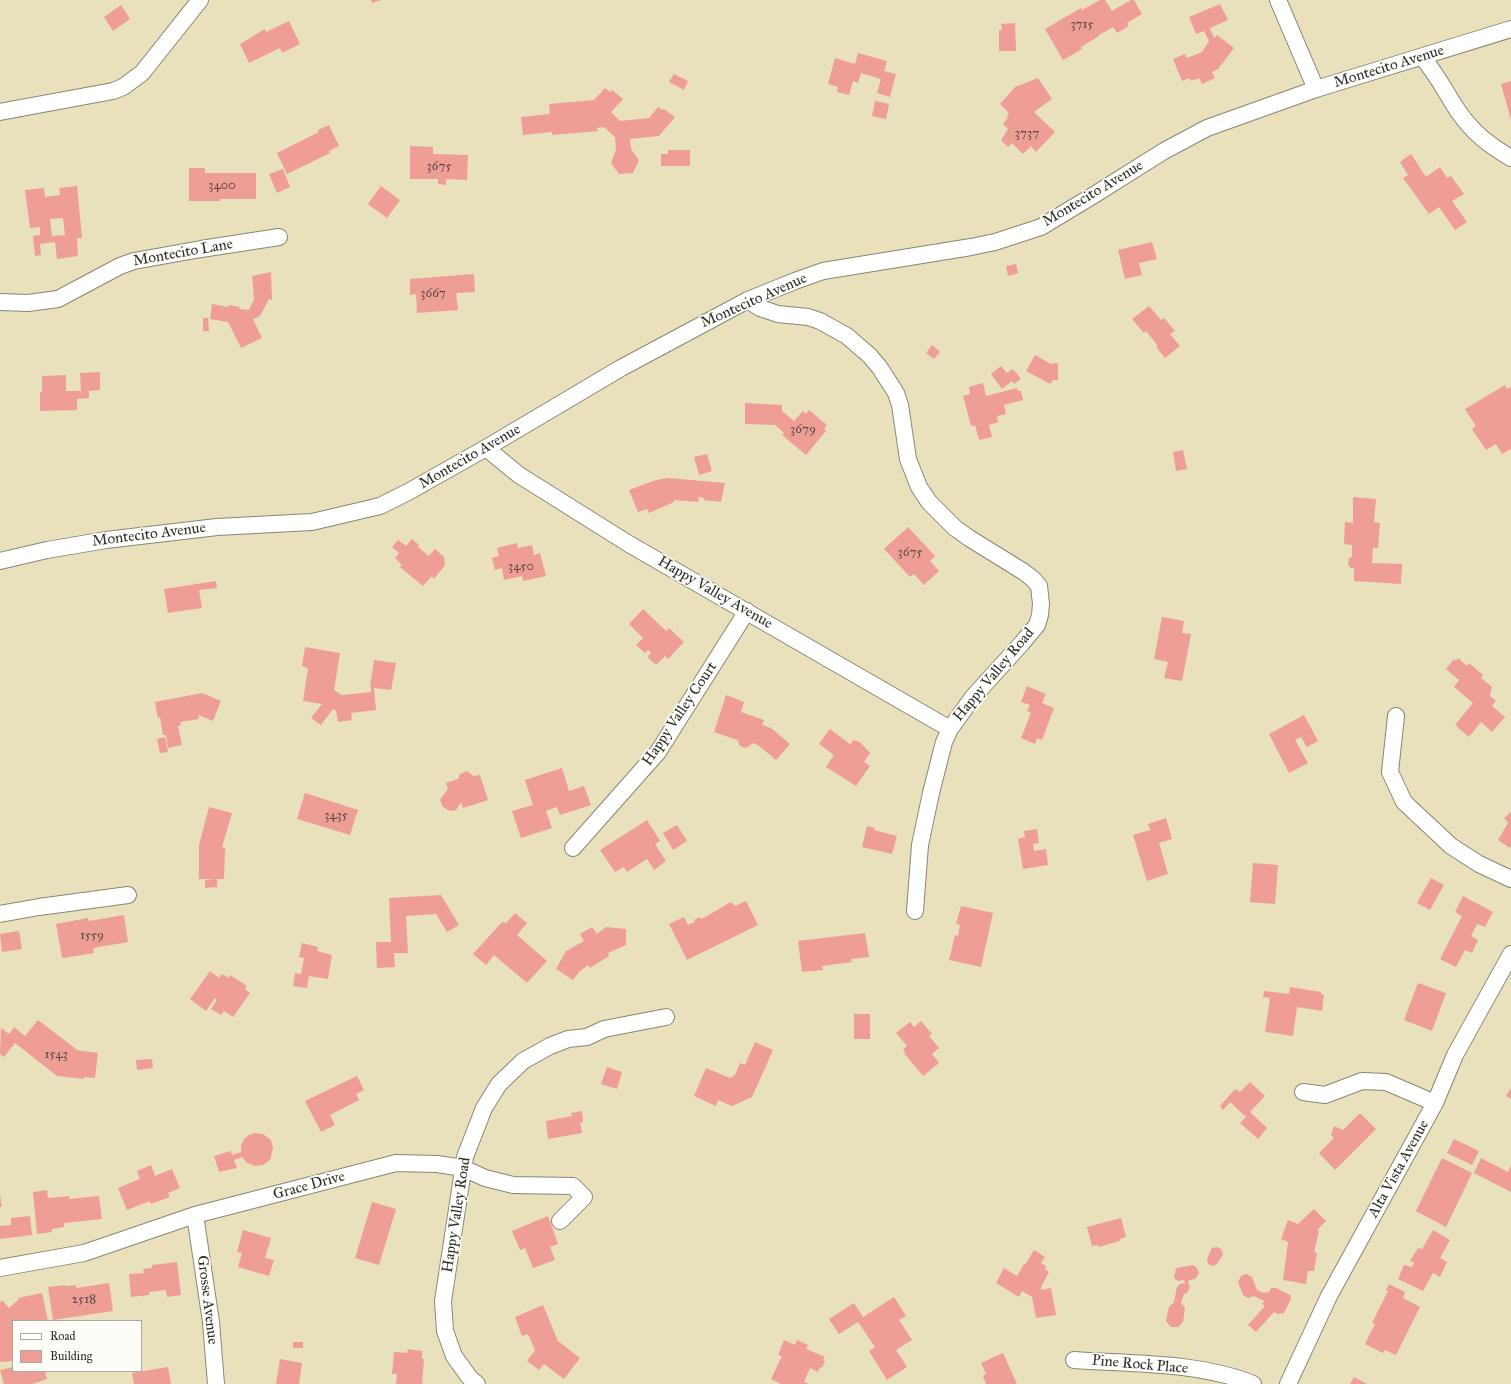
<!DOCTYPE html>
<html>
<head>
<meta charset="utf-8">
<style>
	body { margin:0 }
	#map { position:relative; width:1511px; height:1384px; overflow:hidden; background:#e9e0bc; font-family:"IM FELL Great Primer",serif }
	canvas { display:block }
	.legend { position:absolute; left:12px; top:1320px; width:130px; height:52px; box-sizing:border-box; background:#fdfcf7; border:1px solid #a9a8a5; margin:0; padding:5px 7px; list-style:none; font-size:12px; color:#2b2b2b }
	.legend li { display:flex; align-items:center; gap:8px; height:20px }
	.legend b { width:20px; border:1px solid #a9a8a5 }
</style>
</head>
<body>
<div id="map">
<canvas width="1511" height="1384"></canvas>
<ul class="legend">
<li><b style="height:5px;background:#fff"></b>Road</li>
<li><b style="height:11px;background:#ef9e95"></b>Building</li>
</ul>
</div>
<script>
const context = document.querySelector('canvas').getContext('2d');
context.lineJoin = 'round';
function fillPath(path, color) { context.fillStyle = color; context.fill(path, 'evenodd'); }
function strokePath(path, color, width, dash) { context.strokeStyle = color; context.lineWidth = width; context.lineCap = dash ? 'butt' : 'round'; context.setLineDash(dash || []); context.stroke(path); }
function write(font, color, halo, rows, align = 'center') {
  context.font = font + ' "IM FELL Great Primer",serif'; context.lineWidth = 3.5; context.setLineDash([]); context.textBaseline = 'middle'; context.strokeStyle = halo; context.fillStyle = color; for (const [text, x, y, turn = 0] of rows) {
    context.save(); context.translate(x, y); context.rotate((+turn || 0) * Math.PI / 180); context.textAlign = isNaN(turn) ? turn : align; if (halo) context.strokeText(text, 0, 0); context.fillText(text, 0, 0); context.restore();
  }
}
const building = new Path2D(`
	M371 0H381L372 3Z
	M1100 0H1105L1112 11 1131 0H1134L1142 14 1127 23 1129 26 1117 33 1113 27 1099 35V36L1081 47 1082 49 1063 60 1045 29 1081 8 1082 10Z
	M1220 4 1228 20 1210 28 1214 38 1217 35 1234 48 1218 69 1212 72 1215 78 1202 84 1199 78 1191 81 1189 78 1182 81 1173 59 1185 54 1187 58 1202 52 1209 41 1204 31 1196 34 1189 17Z
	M121 5 130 19 113 31 104 17Z
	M289 21 300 44 282 53 280 48 249 63 240 44 265 29 266 32Z
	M1015 23 1016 51H999V30H1002L1001 24Z
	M858 53 887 61 884 71 896 74 890 97 877 93 881 79 861 73 858 83 853 81 849 95 837 92 838 87 828 84 835 58 855 64Z
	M674 74 688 81 684 90 669 82Z
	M1038 78 1052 99 1034 112 1055 132 1036 152 1031 146 1023 154 1012 143 1008 147 1001 140 1008 129 1003 124 1008 117 1007 116 1009 113 1000 104 1015 87Z
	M1511 81V120L1501 84Z
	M605 88 610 92 612 90 623 99 611 112 620 121 649 118 658 107 663 110 664 109 675 117 659 136 630 139 631 149 639 160 633 173 619 174 611 163 616 150 615 137 604 127 597 128 598 131 552 135V132L523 135 521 117 550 114 549 104 594 100Z
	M875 101 889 104 886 119 872 116Z
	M329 125 339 146 329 151 330 153 287 174 277 153 319 132 318 130Z
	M410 146 433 147V154L468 155 467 180 446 179V185L438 184V179H410Z
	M668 150H690V166H661V154H668Z
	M1411 154 1426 177 1440 167 1447 178 1451 176 1464 194 1452 201 1467 222 1455 230 1439 207 1429 214 1403 178 1408 175 1400 162Z
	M189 168H205V173H256V199H220V201H189Z
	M283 169 290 187 277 193 269 174Z
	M77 186 82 238H77L78 256 57 259 55 242 40 244 41 255 35 256 33 236 40 235V227L30 228 25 190 44 188 45 197 60 195 59 188ZM63 218 65 235 52 236 50 219Z
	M381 186 400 200 387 218 368 204Z
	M1152 242 1157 259 1139 263 1142 275 1125 279 1118 250Z
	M1016 264 1018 273 1008 276 1006 266Z
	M271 272 272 300 269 299 260 316 253 319 262 338 241 348 228 322 210 319 212 304 228 307 229 305 240 307 239 309 249 310 254 299 252 276Z
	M474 274 475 292 456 293 458 310 417 313 416 294 410 295V279Z
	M1149 306 1161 320 1164 318 1175 331 1170 334 1180 346 1165 358 1156 347 1158 346 1146 331 1144 333 1132 319Z
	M203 318H208L209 331H203Z
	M932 345 940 352 934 359 926 353Z
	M1035 355 1051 364 1058 363V380H1053L1050 384 1026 371Z
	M1001 366 1007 373 1013 369 1021 379 1014 384 1012 381 1002 389 991 374Z
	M100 372V390L89 391V398L77 399V410L40 411V392H42V376L66 375V391H81L80 373Z
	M983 383 986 396 1017 388 1018 391H1021L1023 400 1004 405 1006 414 997 416 998 422 989 425 992 437 979 440 975 425 971 426 963 396 970 394 969 387Z
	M1505 385 1507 389 1510 387 1511 388V449L1502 454 1496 444 1486 450 1472 429 1476 426 1465 409Z
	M745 403 782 405V411L794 421 803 411 806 414 809 410 827 425 824 429 826 431 806 455 782 435 784 433 775 425 745 424Z
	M1183 450 1187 469 1176 471 1173 452Z
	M707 454 712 471 699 475 694 457Z
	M668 478 725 483 721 502 704 500V498L699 497 698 502 674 500V502L649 513 647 509 638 512 629 490 656 480Z
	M1353 497 1376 499 1374 522 1380 523 1378 548H1373L1372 563 1402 564 1401 584 1354 581V568H1351L1348 565 1349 558 1352 557V545L1344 544 1345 522 1353 523Z
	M908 527 935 556 930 561 939 571 924 585 914 574 910 577 884 549Z
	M412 539 419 545 418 547 429 556 435 549 444 557 445 565 434 579 432 576 423 586 400 567 402 565 395 558 399 553 392 547 398 540 406 546Z
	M517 543 518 548 532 545 534 555 540 553 546 576 523 581 522 576 504 580 502 568 495 570 492 558 499 556 497 548Z
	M216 581 217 588 199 590 202 608 168 613 164 589Z
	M643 609 666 631 669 628 684 642 668 659 665 656 656 665 648 658 649 657 648 656 651 653 648 650 645 653 636 645 643 638 629 624Z
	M1162 617 1184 621 1182 633 1191 634 1182 681 1164 678 1168 662 1154 659Z
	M305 647 340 653 334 690 342 695 371 692V687H370L374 660 396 663 391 690 374 688 376 710 351 713 352 720 338 722 336 711 333 709 321 725 311 718 322 704 303 701 308 668 302 666Z
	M1458 658 1467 666 1469 663 1483 675 1481 678 1492 687 1490 696 1496 701 1492 706 1505 717 1492 732 1481 722 1469 737 1455 725 1473 703 1454 687 1459 680 1446 669 1454 659 1456 661Z
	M1027 686 1046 694 1042 703 1054 708 1042 740 1037 738 1035 744 1021 738 1031 713 1027 711 1030 705 1021 702Z
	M202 693 221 701 213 721 198 715 199 719 180 722 181 725 178 726 182 745 168 748 166 735H163L160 717 158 718 155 702Z
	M726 695 744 702 741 712 764 720 762 725 771 728 790 744 776 760 758 745 752 743 750 746 745 748 740 746 738 742 739 739 737 740 714 732Z
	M1304 715 1318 741 1307 747 1301 737 1295 740 1308 763 1289 773 1269 734Z
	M830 729 850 744 854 740 860 742 870 753 864 762 870 766 856 786 826 767 834 755 819 744Z
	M165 737 168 752 160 753 157 739Z
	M562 768 569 791 584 786 591 805 560 815 557 807 546 811 552 828 521 838 512 811 533 805 525 780Z
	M467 771 473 776 480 775 488 800 463 808 461 802 456 810 450 811 443 807 440 800 448 789 446 783 458 779 460 774Z
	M305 793 358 810 350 835 297 819Z
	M209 807 232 813 222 847 225 848 224 879H217V887L205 888V880L216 879H199V845Z
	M1511 812V846L1510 848 1498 840 1508 823 1504 818Z
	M1166 818 1172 839 1159 843 1168 874 1147 881 1133 835 1150 830 1148 824Z
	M647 820 660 841 655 844 666 861 654 870 647 859 627 872 624 867 615 872 600 850Z
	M677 825 687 841 673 850 663 833Z
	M867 826 875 828 874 830 897 836 892 854 862 847Z
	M1037 829 1039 843 1033 844 1034 851 1046 849 1048 865 1023 869 1018 839 1025 837 1024 831Z
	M1253 863 1278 865 1275 904 1250 902Z
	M1431 878 1444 885 1430 910 1417 903Z
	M441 895 459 925 447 932 436 914 406 916 408 953H394L395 967 377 968 376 942H391L389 898Z
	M1463 896 1493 912 1485 927 1477 924 1471 936 1478 940 1472 953 1465 950 1456 967 1440 959 1462 916 1455 912Z
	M746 901 758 925 687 960 669 924 684 917 688 925 695 922 694 920 699 917 702 919 731 902 732 904 733 903 735 906Z
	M961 906 993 913 981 967 949 960 955 935 958 936 960 925 956 924Z
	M515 913 527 923 517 935 547 961 527 983 494 955 486 965 473 954 502 922 506 923Z
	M124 915 128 942 93 948 94 953 63 958 62 957 56 924 88 918 89 921Z
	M592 927 597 934 606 927 626 929V945L608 953 609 956 590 968 588 965 579 972 573 980 556 969 566 951 584 941 580 934Z
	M19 931 22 949 2 952 0 934Z
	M865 933 869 957 851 959 852 962 822 966 823 970 802 972 798 941Z
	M302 943 318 947 317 951 332 955 328 979 309 976 307 988 293 986 295 973 301 974 304 958 299 957Z
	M210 971 219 978 222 974 228 978 230 975 247 986 245 989 250 993 233 1017 224 1011 221 1015 211 1009 217 1000 215 998 206 1011 190 999Z
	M1418 983 1446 993 1432 1031 1404 1020Z
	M1290 987 1321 992V994L1324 995 1322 1011 1297 1007 1293 1036 1265 1032 1270 998 1263 997 1264 991 1289 994Z
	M854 1014H870V1039H854Z
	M38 1020 76 1049 75 1050 98 1053 95 1078 84 1077V1079L57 1076 15 1043 4 1057 0 1054 1 1028 9 1034 14 1027 25 1036Z
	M921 1021 932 1034 929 1036 939 1048 932 1054 939 1063 923 1076 904 1053 905 1052 903 1049 907 1046 896 1033 910 1022 914 1027Z
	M755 1042 773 1050 752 1097 732 1106 718 1100 716 1106 694 1096 706 1068 730 1078 735 1075 740 1063 745 1065Z
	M152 1059 153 1068 137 1070 136 1060Z
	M607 1067 622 1072 617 1089 601 1084Z
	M357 1076 364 1090 356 1094 359 1100 330 1115 335 1125 321 1132 305 1101Z
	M1250 1082 1265 1096 1250 1112 1267 1128 1258 1139 1240 1123 1246 1117 1230 1102 1223 1110 1220 1106 1235 1089 1240 1092Z
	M1511 1088V1099L1506 1096Z
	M582 1111 583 1122 580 1123 582 1133 548 1139 546 1121 572 1116 571 1113Z
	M1360 1113 1376 1129 1335 1170 1319 1153 1334 1138 1331 1135 1334 1126 1343 1130Z
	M254 1133 263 1134 271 1140 273 1148 270 1160 263 1165 255 1166 247 1163 242 1157 234 1160 237 1168 219 1172 214 1156 231 1151 232 1155 241 1152V1146L244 1139 249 1135Z
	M1454 1139 1479 1151 1472 1165 1447 1153Z
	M1442 1158 1472 1173 1446 1227 1416 1211Z
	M1481 1158 1508 1172 1511 1165V1192L1474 1173Z
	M151 1165 155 1176 172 1169 180 1188 168 1193 170 1197 151 1204 150 1201 127 1210 118 1188 140 1179 137 1171Z
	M47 1190 48 1198 69 1196V1199L99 1196 102 1219 64 1223V1227L52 1229V1232L37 1234 33 1192Z
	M0 1195 2 1207H0Z
	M372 1202 396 1209 379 1265 355 1258Z
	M1314 1209 1326 1221 1317 1230 1319 1231 1314 1252 1317 1253 1314 1271H1308L1306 1284 1283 1280 1288 1242 1281 1239 1288 1220 1298 1224Z
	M30 1216 32 1235 0 1239V1226L11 1225V1218Z
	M548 1216 558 1244 550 1247 555 1260 533 1268 525 1248 520 1250 512 1231Z
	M1121 1218 1126 1237 1120 1239V1241L1099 1247 1098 1245 1092 1246 1087 1227Z
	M243 1230 271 1238 265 1258 274 1260 269 1276 238 1267 242 1253 237 1252Z
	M1433 1230 1450 1240 1440 1258 1447 1262 1440 1277 1433 1273 1423 1291 1398 1279 1404 1265 1412 1267 1414 1262 1410 1261 1418 1248 1422 1249Z
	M1217 1247 1221 1249 1223 1254 1217 1264 1213 1266 1208 1264 1207 1259 1212 1248Z
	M1034 1250 1045 1257 1041 1263 1046 1266 1045 1269 1049 1272 1041 1287V1290L1051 1288 1056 1315 1036 1318 1032 1297 1022 1291 1019 1297 996 1283 1004 1268 1017 1276 1024 1264 1025 1265Z
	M177 1262 181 1295 167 1297 166 1290 149 1292V1295L131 1297 129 1274 144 1273 143 1269 152 1268V1265Z
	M1193 1265 1197 1268 1199 1273 1195 1279 1189 1280 1188 1283 1190 1287 1187 1293 1184 1294 1181 1303 1185 1308 1183 1322 1178 1327H1171L1166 1321 1169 1307 1174 1302 1177 1287 1180 1284 1185 1283 1184 1280 1178 1281 1174 1278 1176 1268Z
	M1246 1274 1252 1277 1257 1290 1264 1293 1269 1292 1271 1288H1276L1290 1295 1291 1299 1284 1313 1278 1314 1274 1312 1256 1332 1248 1325 1265 1306 1262 1304 1264 1301 1254 1296 1248 1298 1243 1295 1238 1282 1241 1276Z
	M109 1283 113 1311 53 1320 48 1287 66 1285V1286L76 1285V1288Z
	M1389 1284 1405 1292 1403 1298 1420 1307 1396 1355 1385 1350 1383 1353 1365 1344 1375 1324 1372 1323 1388 1291 1386 1290Z
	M42 1293 48 1321H13V1361L0 1362V1303L2 1300 9 1308 19 1299 18 1298Z
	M894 1297 906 1316 899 1320 912 1340 896 1350 907 1367 887 1380 869 1351 875 1347 858 1322 839 1334 829 1319 854 1303 863 1317Z
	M543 1305 558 1341 580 1358 564 1379 544 1364 539 1370 527 1361 535 1350 528 1334 522 1336 515 1317Z
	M784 1340 795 1345 797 1340 808 1345 806 1349 825 1357 823 1360 825 1361 822 1368 820 1367 818 1372 810 1368 804 1382 809 1384H781L771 1379 782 1356 778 1355Z
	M293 1342H303V1348H293Z
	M408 1349 422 1351V1359H424L422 1384H396L397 1374H392L394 1352 407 1353Z
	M1003 1353 1017 1384H986L983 1376 986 1374 981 1363Z
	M280 1359 302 1363 299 1384H276Z
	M13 1367V1371H45L47 1379 32 1384H4L0 1370Z
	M168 1367 171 1384H134L132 1373Z
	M1354 1377 1367 1384H1350Z`);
const minor = new Path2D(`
	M1278 0 1316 89
	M1422 57C1437 74 1446 93 1458 111 1473 133 1489 145 1511 158
	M0 112 113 91 123 87 142 73 200 0
	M748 300 760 308 778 314 808 317 820 321 847 336 870 356 880 368 896 393 900 405 908 459 919 487 929 502 955 528 969 538 1024 572 1033 579 1039 586 1041 604 1040 615 1037 625 1022 643 973 697 950 729 944 742 931 793 920 845 915 911
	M0 302 28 303 58 299 120 266 134 261 201 249 279 237
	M486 448 519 475 629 544 950 729
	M0 561 47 550 106 540 217 527 312 522 380 506 408 492 486 448 621 368 748 300 795 281 823 271 971 247 995 242 1041 227 1094 195 1164 151 1207 128 1316 89 1511 29
	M1396 716 1390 772 1404 802 1451 846 1479 864 1511 879
	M573 848 658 752 747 611
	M0 914 39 907 128 895
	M1303 1092 1325 1095 1362 1081 1386 1082 1435 1103
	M195 1215 211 1322 216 1384
	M0 1268 84 1253 195 1215 396 1163 437 1164 463 1168 485 1178 513 1185 573 1186 584 1197 560 1221
	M1074 1360C1131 1364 1200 1362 1253 1384
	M477 1384 469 1377 454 1356 445 1331 443 1301 465 1157 484 1108 499 1084 523 1061 550 1046 568 1039 587 1037 604 1029 666 1017
	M1288 1384 1329 1296 1435 1103 1455 1055 1511 954`);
const numberNames = [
	["3715",1082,25],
	["3737",1027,134],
	["3675",439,167],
	["3400",222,186],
	["3667",433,294],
	["3679",803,430],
	["3675",910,553],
	["3450",521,567],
	["3435",336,816],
	["1559",92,936],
	["1543",56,1055],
	["2518",84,1300]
];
const streetNames = [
	["Montecito Avenue",1389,67,-17],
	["Montecito Avenue",1093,194,-31],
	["Montecito Lane",183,253,-10],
	["Montecito Avenue",754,301,-24],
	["Montecito Avenue",470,457,-30],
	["Montecito Avenue",149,535,-7],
	["Happy Valley Avenue",715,593,30],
	["Happy Valley Road",994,675,-50],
	["Happy Valley Court",680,714,-56],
	["Alta Vista Avenue",1399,1169,-61],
	["Grace Drive",309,1186,-15],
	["Happy Valley Road",457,1215,-81],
	["Grosse Avenue",207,1300,83],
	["Pine Rock Place",1140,1365,5]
];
fillPath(building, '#ef9e95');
strokePath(minor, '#8a8674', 18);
strokePath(minor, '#fff', 16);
write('13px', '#5c4846', null, numberNames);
write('15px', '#2b2b2b', '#fdfcf7', streetNames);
</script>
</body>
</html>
